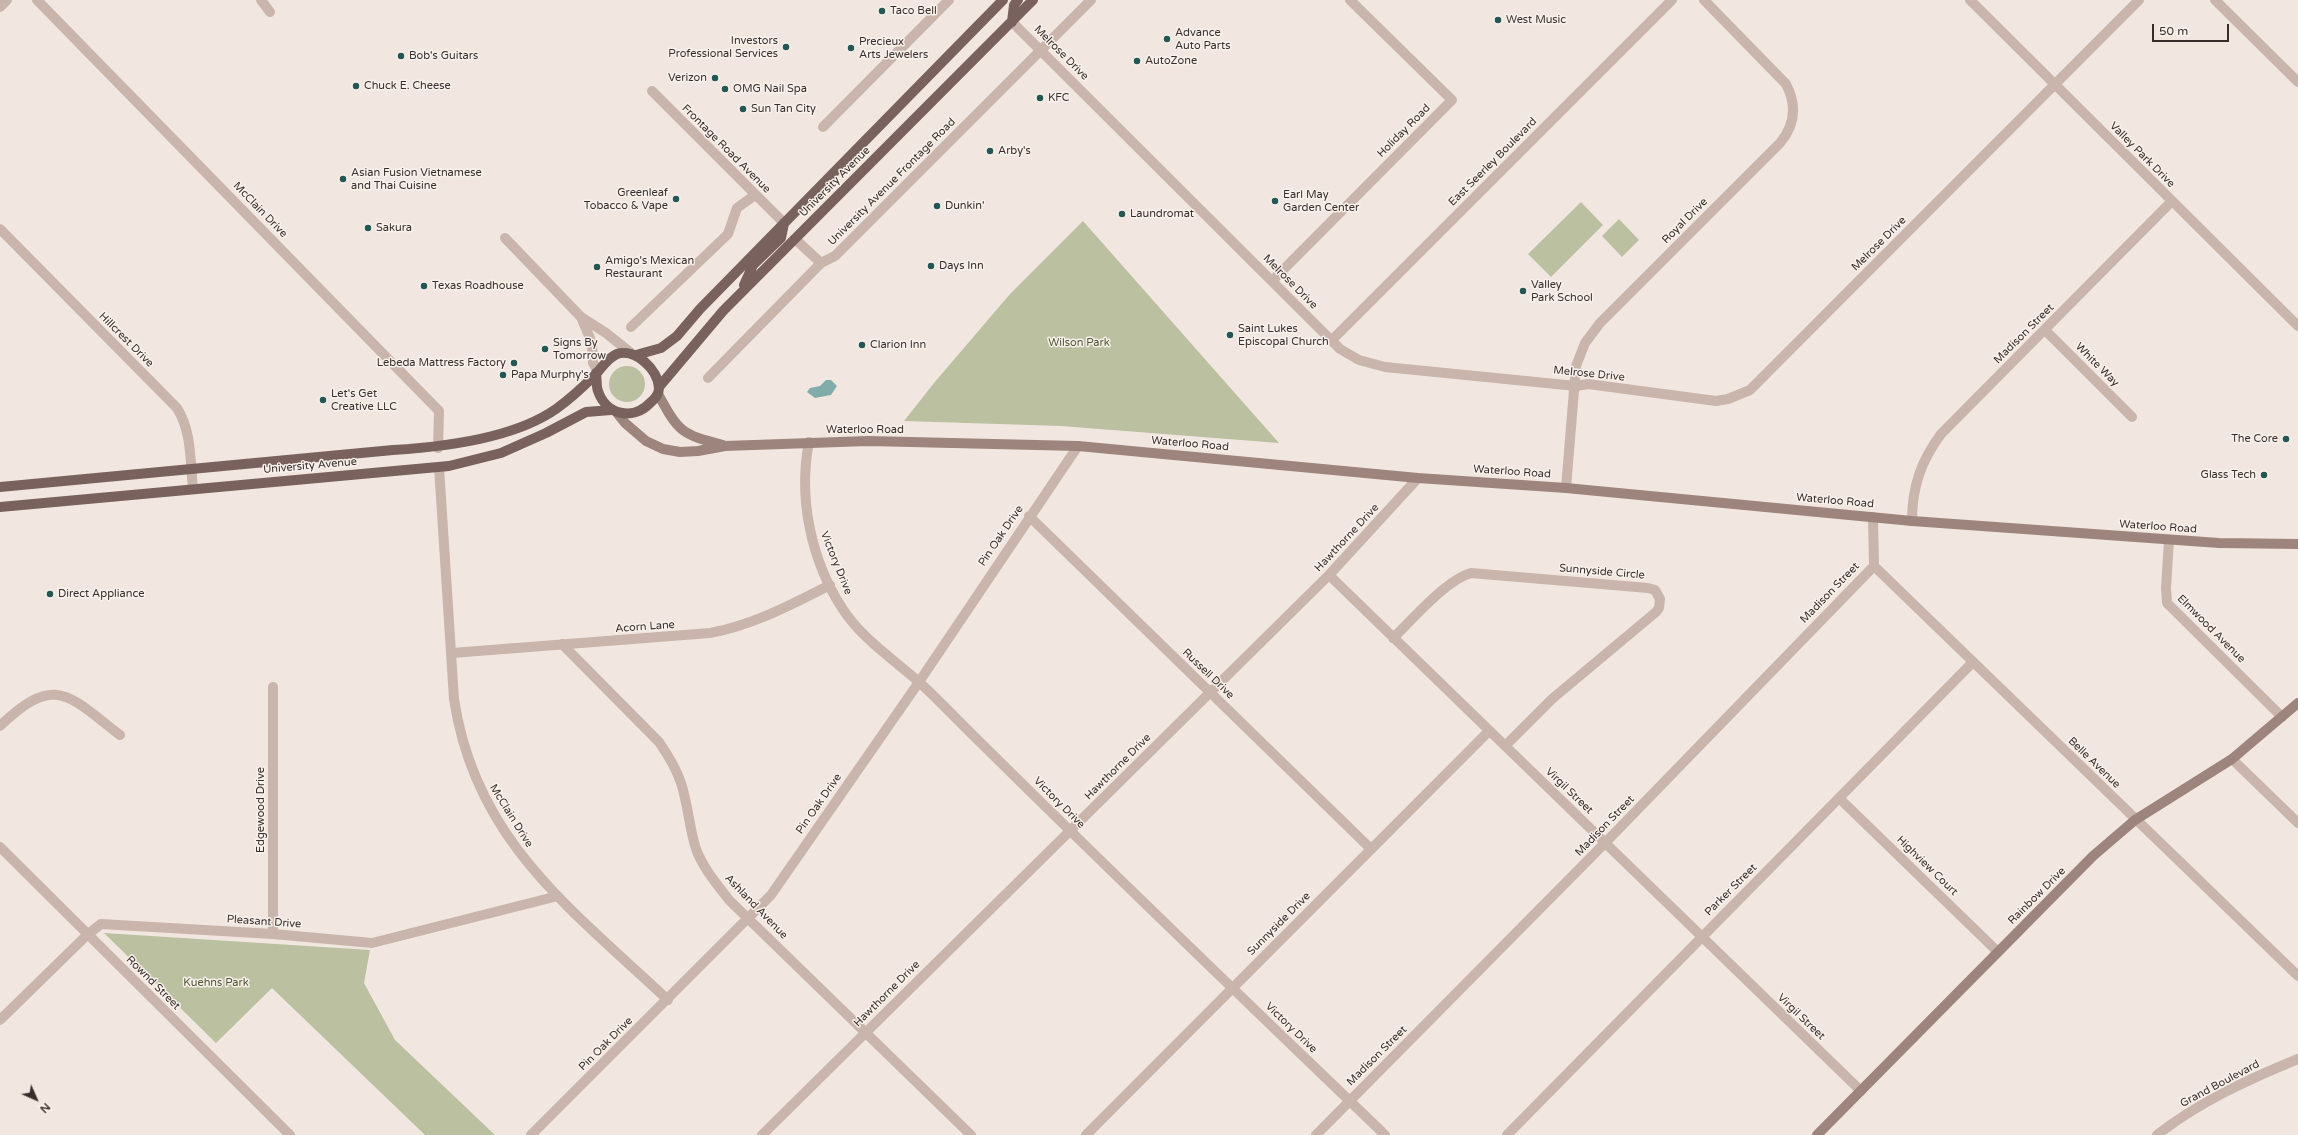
<!DOCTYPE html>
<html>
<head>
<meta charset="utf-8">
<style>
	body { margin:0 }
	#map { position:relative; width:2298px; height:1135px; overflow:hidden; background:#f2e7e0; font-family:"Varela Round",sans-serif }
	canvas { display:block }
	.north { position:absolute; left:16px; top:1079px; width:40px; height:40px; -webkit-text-stroke:3px #f9f1ec; paint-order:stroke; rotate:135deg; font-size:11px; font-weight:700; line-height:16px; text-align:center; color:#382d2a }
	.north::after { content:''; display:block; margin:auto; width:14px; height:18px; background:#382d2a; clip-path:polygon(50% 0,100% 100%,50% 72%,0 100%) }
	.scale { position:absolute; left:2152px; top:24px; width:77px; height:18px; box-sizing:border-box; border:2px solid #382d2a; border-top:0; padding-left:5px; font-size:12px; line-height:14px; white-space:nowrap; color:#382d2a; -webkit-text-stroke:3px #f9f1ec; paint-order:stroke }
</style>
</head>
<body>
<div id="map">
<canvas width="2298" height="1135"></canvas>
<div class="north">N</div>
<div class="scale">50 m</div>
</div>
<script>
const context = document.querySelector('canvas').getContext('2d');
context.lineJoin = 'round';
function fillPath(path, color) { context.fillStyle = color; context.fill(path, 'evenodd'); }
function strokePath(path, color, width, dash) { context.strokeStyle = color; context.lineWidth = width; context.lineCap = dash ? 'butt' : 'round'; context.setLineDash(dash || []); context.stroke(path); }
function write(font, color, halo, rows, align = 'center') {
  context.font = font + ' "Varela Round",sans-serif'; context.lineWidth = 3; context.setLineDash([]); context.textBaseline = 'middle'; context.strokeStyle = halo; context.fillStyle = color; for (const [text, x, y, turn = 0] of rows) {
    context.save(); context.translate(x, y); context.rotate((+turn || 0) * Math.PI / 180); context.textAlign = isNaN(turn) ? turn : align; if (halo) context.strokeText(text, 0, 0); context.fillText(text, 0, 0); context.restore();
  }
}
const green = new Path2D(`
	M1581 202 1603 225 1551 277 1528 254Z
	M1619 219 1639 240 1622 257 1602 236Z
	M1083 221 1279 443 1061 426 904 421 934 383 1010 294Z
	M609 384a18 18 0 1 1 36 0a18 18 0 1 1-36 0Z
	M104 933 370 950 364 983 395 1040 495 1135H425L272 988 216 1043Z`);
const water = new Path2D(`
	M826 380H831L837 386 831 395 815 398 807 392 810 388 820 386Z`);
const minor = new Path2D(`
	M37 0 439 411 438 448
	M261 0 270 12
	M1970 0 2298 326
	M2215 0 2298 82
	M0 7 7 0
	M1012 22 1340 349 1359 360 1385 367 1576 386 1588 384 1716 401 1728 399 1750 390 2139 0
	M652 91 784 223
	M823 127 949 0
	M0 229 177 408C192 432 190 461 193 489
	M505 238 581 317 606 333 631 353
	M795 239 821 263
	M1272 281 1452 100 1350 0
	M581 317 592 343 593 363 598 371
	M631 327 728 234 737 208 755 195
	M2045 330 2132 417
	M1331 341 1672 0
	M708 378 821 263 835 256 1091 0
	M809 442C798 498 811 560 842 608 862 639 892 658 919 682 941 702 961 724 982 744 1115 876 1250 1005 1385 1135
	M439 467 454 699C475 840 570 908 668 1000
	M1566 488 1576 366 1585 343 1600 323 1780 143C1795 125 1797 105 1786 84L1704 0
	M1029 516 1371 849
	M1912 521C1912 487 1921 461 1941 434L2172 201
	M2169 540 2166 588 2167 603 2282 717
	M1874 566 2298 976
	M1329 575 1861 1091
	M1393 638C1413 619 1446 580 1471 573L1648 588 1655 590 1660 599 1659 608 1656 612 1552 699 1505 746
	M562 644 659 742C668 755 676 768 681 783 688 804 689 827 696 849 703 868 717 884 729 900L971 1135
	M452 653 710 633C753 625 791 605 830 585
	M0 726C55 673 68 695 120 735
	M2232 759 2298 823
	M1839 798 1998 952
	M273 934V687
	M0 1020 87 935 101 924 273 934 372 943 558 896
	M531 1135 771 895 919 682 1078 446
	M762 1135 1329 575 1418 478
	M1086 1135 1489 731
	M1316 1135 1605 843 1874 566 1873 517
	M1507 1135 1973 662
	M2157 1135C2199 1102 2249 1079 2298 1059`);
const tertiary = new Path2D(`
	M0 847 290 1135`);
const secondary = new Path2D(`
	M658 394C679 432 680 434 723 445
	M617 413 625 423 646 441 663 449 680 452 698 451 725 446 868 441 1078 446 1418 478 1566 488 1912 521 2219 543 2298 544
	M1817 1135 2093 856 2135 820 2232 759 2298 703`);
const primary = new Path2D(`
	M1012 22 1014 5 1018 0
	M744 285 753 265 781 238 784 223
	M636 355 661 348 677 336 700 309 1003 0
	M659 387 723 311 1033 0
	M0 487 393 450C444 447 513 439 556 409 570 399 583 387 595 375 602 368 607 358 617 354 635 348 658 369 659 388 659 394 655 399 650 403 633 421 606 415 598 391 596 386 597 379 596 373
	M0 507 449 466 501 453 546 433 586 412 611 410`);
const markers = [
	[882,11,4,"#225754"],
	[1498,20,4,"#225754"],
	[1167,39,4,"#225754"],
	[786,47,4,"#225754"],
	[851,48,4,"#225754"],
	[401,56,4,"#225754"],
	[1137,61,4,"#225754"],
	[715,78,4,"#225754"],
	[356,86,4,"#225754"],
	[725,89,4,"#225754"],
	[1040,98,4,"#225754"],
	[743,109,4,"#225754"],
	[990,151,4,"#225754"],
	[343,179,4,"#225754"],
	[676,199,4,"#225754"],
	[1275,201,4,"#225754"],
	[937,206,4,"#225754"],
	[1122,214,4,"#225754"],
	[368,228,4,"#225754"],
	[931,266,4,"#225754"],
	[597,267,4,"#225754"],
	[424,286,4,"#225754"],
	[1523,291,4,"#225754"],
	[1230,335,4,"#225754"],
	[862,345,4,"#225754"],
	[545,349,4,"#225754"],
	[514,363,4,"#225754"],
	[503,375,4,"#225754"],
	[323,400,4,"#225754"],
	[2286,439,4,"#225754"],
	[2264,475,4,"#225754"],
	[50,594,4,"#225754"]
];
const poiNames = [
	["Taco Bell",890,11],
	["West Music",1506,20],
	["Advance",1175,33],
	["Auto Parts",1175,46],
	["Investors",778,41,"right"],
	["Professional Services",778,54,"right"],
	["Precieux",859,42],
	["Arts Jewelers",859,55],
	["Bob's Guitars",409,56],
	["AutoZone",1145,61],
	["Verizon",707,78,"right"],
	["Chuck E. Cheese",364,86],
	["OMG Nail Spa",733,89],
	["KFC",1048,98],
	["Sun Tan City",751,109],
	["Arby's",998,151],
	["Asian Fusion Vietnamese",351,173],
	["and Thai Cuisine",351,186],
	["Greenleaf",668,193,"right"],
	["Tobacco & Vape",668,206,"right"],
	["Earl May",1283,195],
	["Garden Center",1283,208],
	["Dunkin'",945,206],
	["Laundromat",1130,214],
	["Sakura",376,228],
	["Amigo's Mexican",605,261],
	["Restaurant",605,274],
	["Days Inn",939,266],
	["Valley",1531,285],
	["Park School",1531,298],
	["Texas Roadhouse",432,286],
	["Saint Lukes",1238,329],
	["Episcopal Church",1238,342],
	["Signs By",553,343],
	["Tomorrow",553,356],
	["Clarion Inn",870,345],
	["Lebeda Mattress Factory",506,363,"right"],
	["Papa Murphy's",511,375],
	["Let's Get",331,394],
	["Creative LLC",331,407],
	["The Core",2278,439,"right"],
	["Glass Tech",2256,475,"right"],
	["Direct Appliance",58,594]
];
const streetNames = [
	["Melrose Drive",1061,53,45],
	["Holiday Road",1404,131,-45],
	["Frontage Road Avenue",726,149,45],
	["Valley Park Drive",2142,155,45],
	["East Seerley Boulevard",1493,162,-45],
	["University Avenue",835,182,-45],
	["University Avenue Frontage Road",892,182,-45],
	["McClain Drive",260,210,46],
	["Royal Drive",1685,221,-45],
	["Melrose Drive",1879,244,-45],
	["Melrose Drive",1290,282,45],
	["Madison Street",2024,334,-45],
	["Hillcrest Drive",126,340,45],
	["White Way",2097,365,45],
	["Melrose Drive",1589,374,6],
	["Waterloo Road",865,430],
	["Waterloo Road",1190,444,5],
	["University Avenue",310,466,-5],
	["Waterloo Road",1512,472,4],
	["Waterloo Road",1835,501,5],
	["Waterloo Road",2158,527,4],
	["Pin Oak Drive",1001,536,-56],
	["Hawthorne Drive",1347,538,-47],
	["Victory Drive",836,563,68],
	["Sunnyside Circle",1602,572,5],
	["Madison Street",1830,593,-46],
	["Acorn Lane",645,627,-4],
	["Elmwood Avenue",2211,629,45],
	["Russell Drive",1208,674,44],
	["Belle Avenue",2094,763,44],
	["Hawthorne Drive",1118,767,-45],
	["Virgil Street",1569,791,44],
	["Victory Drive",1059,803,45],
	["Pin Oak Drive",819,804,-55],
	["Edgewood Drive",261,810,-90],
	["McClain Drive",511,816,58],
	["Madison Street",1605,826,-46],
	["Highview Court",1927,866,44],
	["Parker Street",1731,890,-45],
	["Rainbow Drive",2037,896,-45],
	["Ashland Avenue",756,907,46],
	["Pleasant Drive",264,922,4],
	["Sunnyside Drive",1279,924,-45],
	["Rownd Street",153,983,45],
	["Hawthorne Drive",887,994,-45],
	["Virgil Street",1801,1017,44],
	["Victory Drive",1291,1028,44],
	["Pin Oak Drive",606,1044,-45],
	["Madison Street",1377,1056,-45],
	["Grand Boulevard",2220,1084,-28]
];
const parkNames = [
	["Wilson Park",1079,343],
	["Kuehns Park",216,983]
];
fillPath(green, '#bac0a0');
fillPath(water, '#80ada9');
strokePath(minor, '#c9b5ac', 10);
strokePath(tertiary, '#c9b5ac', 10);
strokePath(secondary, '#9d857d', 10);
strokePath(primary, '#79625d', 10);
for (const [x, y, r, color] of markers) { const dot = new Path2D(); dot.arc(x, y, r, 0, 2 * Math.PI); context.fillStyle = color; context.fill(dot); strokePath(dot, '#f9f1ec', 1.5); }
write('11px', '#382d2a', '#f9f1ec', poiNames, 'left');
write('11px', '#382d2a', '#f9f1ec', streetNames);
write('11px', '#4c552f', '#f9f1ec', parkNames);
</script>
</body>
</html>
